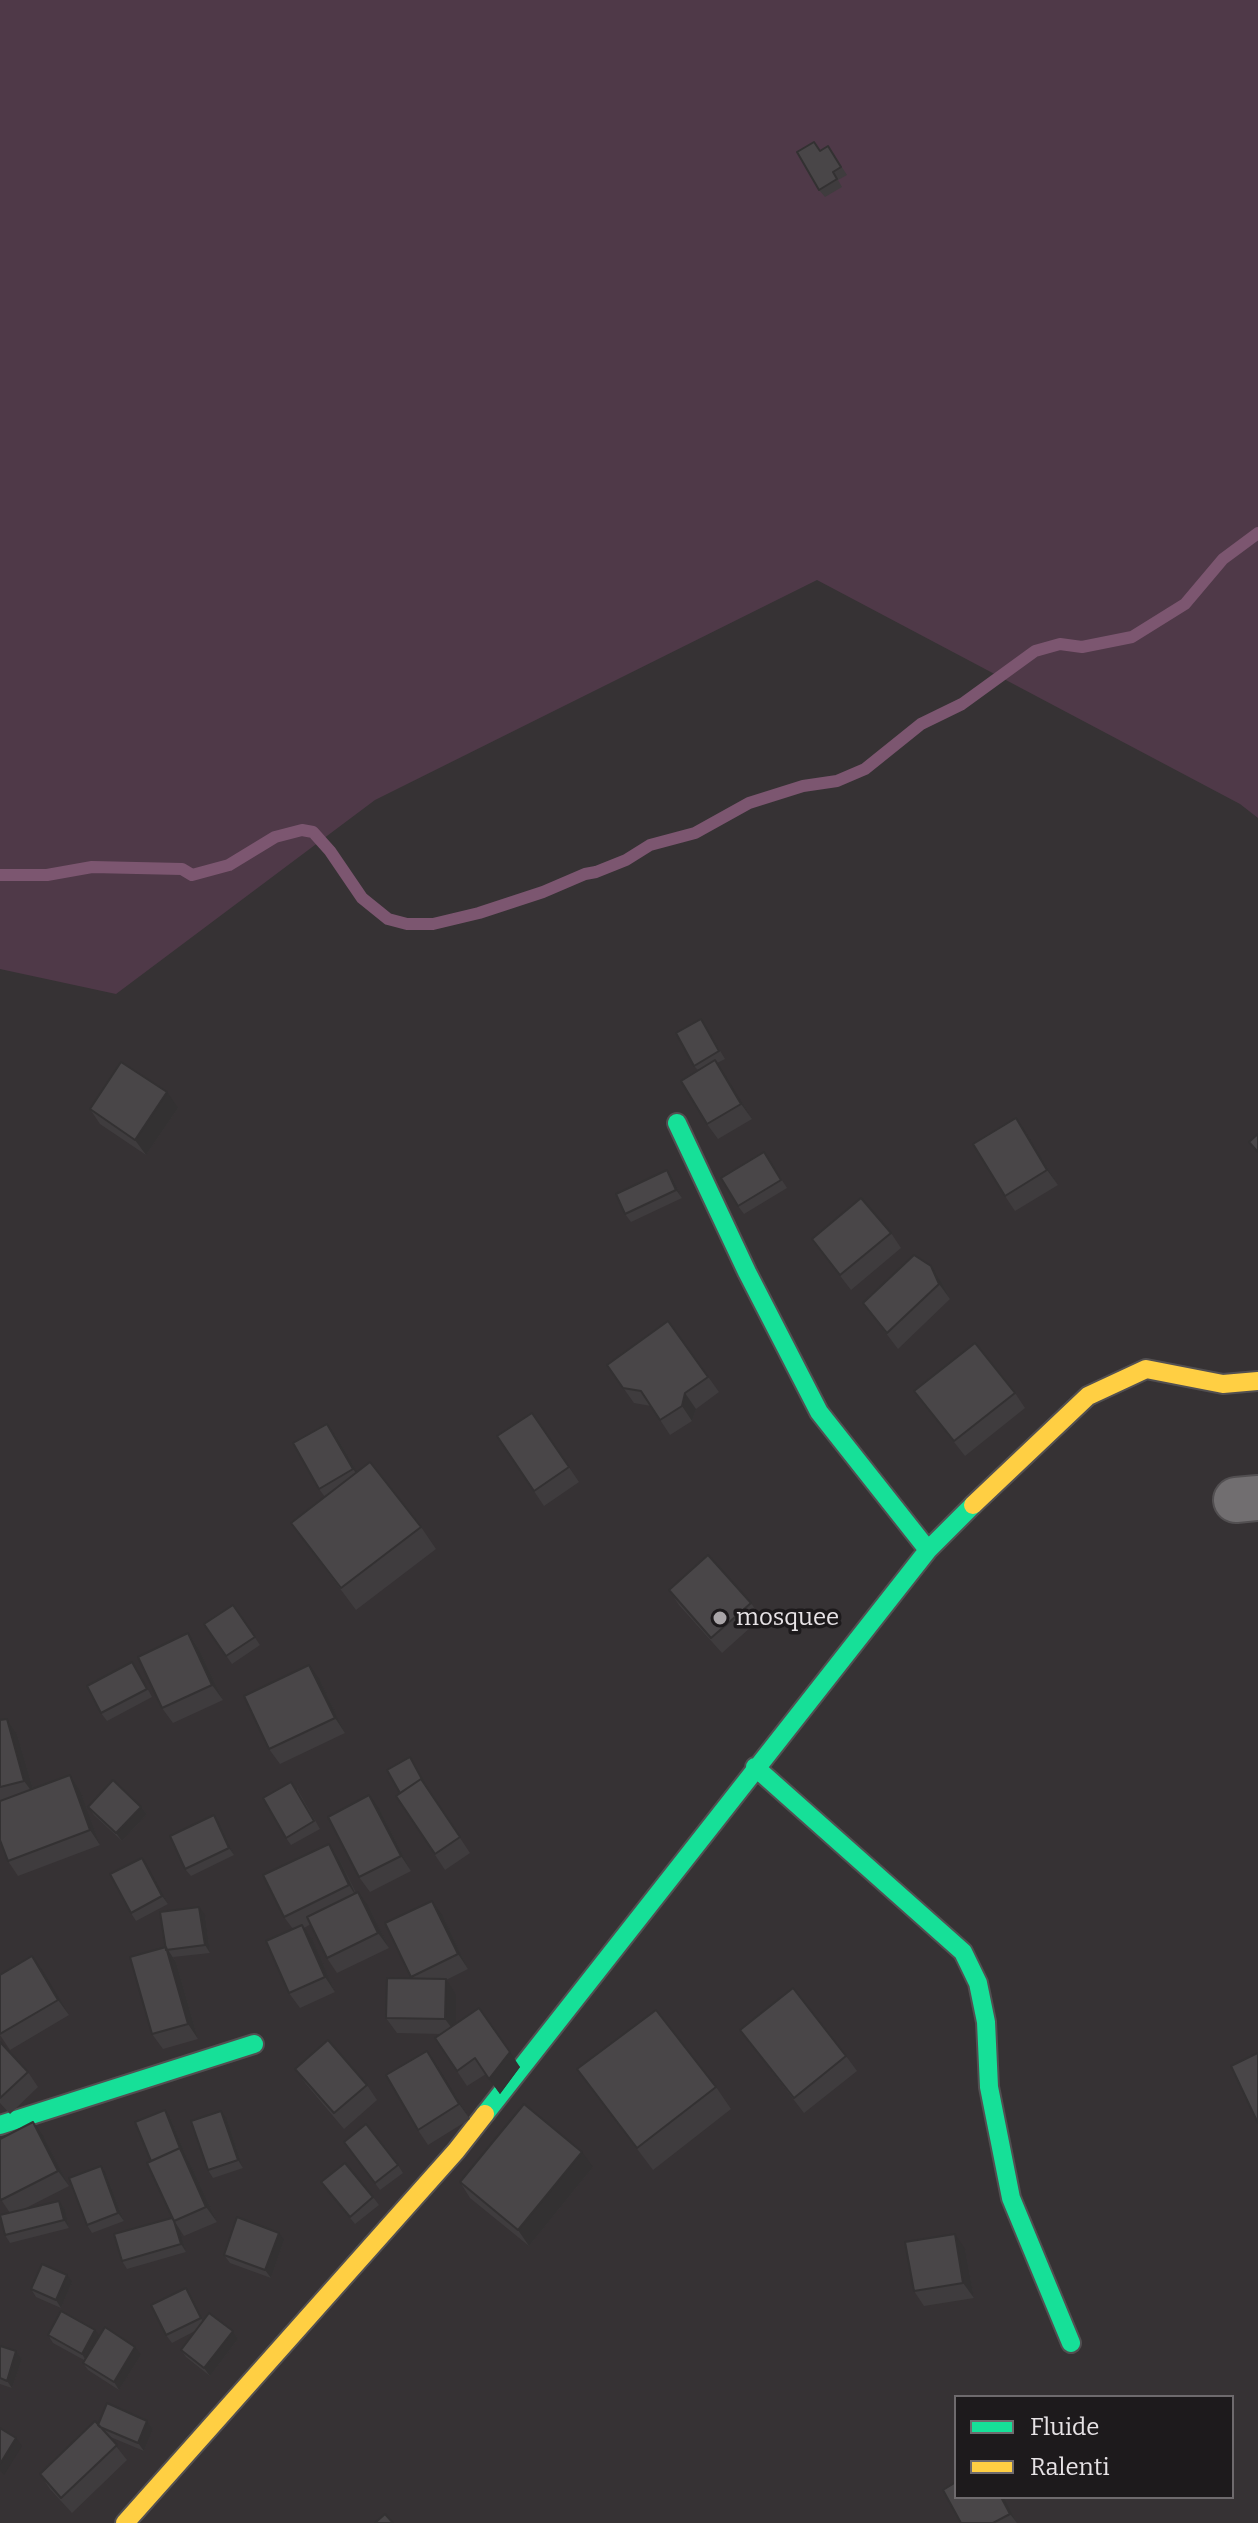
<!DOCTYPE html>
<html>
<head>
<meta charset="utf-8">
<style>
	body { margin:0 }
	#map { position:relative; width:1258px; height:2523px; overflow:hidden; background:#363234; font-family:Bitter,serif }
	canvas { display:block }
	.legend { position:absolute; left:954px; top:2395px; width:280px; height:104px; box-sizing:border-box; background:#1d1a1c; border:2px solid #6e6a6d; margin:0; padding:10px 14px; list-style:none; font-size:24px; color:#e7e3e6 }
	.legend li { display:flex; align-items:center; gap:16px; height:40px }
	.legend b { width:40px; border:2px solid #6e6a6d }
</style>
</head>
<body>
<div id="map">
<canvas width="1258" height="2523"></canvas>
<ul class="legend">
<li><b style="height:10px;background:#16e098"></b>Fluide</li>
<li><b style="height:10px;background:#ffcf43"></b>Ralenti</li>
</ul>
</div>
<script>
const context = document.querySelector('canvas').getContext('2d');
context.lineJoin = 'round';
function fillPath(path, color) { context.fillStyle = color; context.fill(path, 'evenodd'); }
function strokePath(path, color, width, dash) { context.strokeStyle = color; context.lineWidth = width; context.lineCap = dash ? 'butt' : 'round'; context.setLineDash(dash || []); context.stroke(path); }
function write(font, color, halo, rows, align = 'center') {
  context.font = font + ' Bitter,serif'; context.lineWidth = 7; context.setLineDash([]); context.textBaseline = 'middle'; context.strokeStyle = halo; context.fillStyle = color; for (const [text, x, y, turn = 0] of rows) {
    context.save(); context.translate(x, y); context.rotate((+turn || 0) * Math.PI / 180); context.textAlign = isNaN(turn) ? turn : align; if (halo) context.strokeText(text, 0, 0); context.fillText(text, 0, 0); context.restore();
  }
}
const green = new Path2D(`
	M0 0H1258V818L1240 804 817 580 375 800 116 994 0 969Z`);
const stream = new Path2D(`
	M0 875H47L92 867 182 869 192 875 229 865 275 837 302 830 313 832 330 851 362 898 388 919 407 924H433L479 913 543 892 585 874 596 872 626 860 650 845 695 833 749 803 803 786 837 781 865 769 921 724 962 704 1035 651 1060 644 1082 647 1132 637 1185 604 1223 559 1258 533`);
const street = new Path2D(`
	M1236 1500 1258 1498`);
const fast = new Path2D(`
	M677 1123 747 1272 819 1412 928 1550
	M755 1767 963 1952 978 1983 986 2022 989 2087 1011 2198 1071 2343
	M485 2114 928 1550 973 1505
	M0 2125 254 2044`);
const slow = new Path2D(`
	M973 1505 1088 1396 1146 1369 1223 1384 1258 1381
	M125 2523 456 2151 485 2114`);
const wall = new Path2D(`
	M828 146 847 175 838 180 842 187 825 197 819 190 821 151Z
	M701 1019 725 1059 717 1063 752 1119 718 1139 707 1124 698 1070 694 1066Z
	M178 1108 146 1155 100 1124 90 1109Z
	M1026 1133 1058 1185 1015 1211 1005 1196Z
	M764 1152 787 1188 744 1214 738 1206Z
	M667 1170 672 1177 682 1198 631 1222 625 1214Z
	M891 1233 901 1248 851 1290 812 1239Z
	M931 1266 941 1281 950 1299 898 1349 863 1303Z
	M668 1321 719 1392 696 1409 692 1421 670 1435 651 1406 634 1403 607 1365Z
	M914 1391 1015 1393 1025 1408 965 1456Z
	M532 1413 579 1482 544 1506 497 1436Z
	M327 1424 338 1439 357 1472 421 1527 436 1549 356 1610 291 1523 325 1497 319 1489Z
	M669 1590 751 1603 761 1618 722 1653 679 1605Z
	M233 1605 260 1645 232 1664 204 1624Z
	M188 1633 199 1649 223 1700 173 1723 162 1708Z
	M137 1670 152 1697 107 1721 101 1713Z
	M320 1680 345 1733 280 1764 269 1749Z
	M7 1719 17 1734 33 1789 70 1775 80 1790 100 1845 18 1876 8 1861 0 1840V1720Z
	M415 1765 429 1791 470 1853 445 1870 396 1796 400 1793Z
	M297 1789 320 1829 291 1845 286 1838Z
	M88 1807H141L147 1814 122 1841 94 1815Z
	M380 1810 411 1871 370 1892 359 1877Z
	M214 1815 219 1823 234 1855 191 1876 185 1869Z
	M329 1844 339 1859 356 1893 369 1907 389 1948 337 1973 327 1958 311 1924 304 1928 313 1940 335 1992 300 2008 289 1993 293 1929 284 1917Z
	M142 1858 168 1904 136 1921 131 1913Z
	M205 1915 210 1953 173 1957 176 1962 198 2039 163 2049 152 2034 165 1948Z
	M443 1916 468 1969 446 1980 456 1994V2023L520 2067 500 2094 486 2074 467 2086 435 2038 441 2034 397 2033 386 2018 412 1978 385 1923Z
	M32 1956 69 2015 10 2050 0 2035V1975Z
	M740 2030 846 2056 857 2071 804 2113Z
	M0 2042 28 2072 38 2087 10 2114 0 2103Z
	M427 2051 470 2119 428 2145 418 2130Z
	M295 2069 367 2085 377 2100 344 2129 306 2084Z
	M577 2069 716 2087 731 2109 653 2170Z
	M170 2117 187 2158 190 2163 217 2222 184 2236 180 2230 186 2252 127 2269 122 2261 172 2218 151 2161Z
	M227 2119 243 2168 213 2178 208 2170Z
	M44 2137 69 2186 22 2210 59 2201 65 2209 69 2228 10 2243 5 2235 10 2213 0 2198Z
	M344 2142 398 2165 403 2173 380 2190Z
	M593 2167 529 2246 470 2198 460 2182Z
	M106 2174 124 2221 92 2233 87 2225Z
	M321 2182 373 2197 379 2205 355 2224Z
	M284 2240 271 2278 230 2263 224 2255Z
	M965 2249 974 2298 924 2306 914 2291Z
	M72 2282 61 2308 36 2297 31 2289Z
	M186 2288 191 2296 203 2320 233 2331 238 2339 210 2376 186 2357 181 2350 195 2331 172 2343 166 2335Z
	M48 2335 99 2336 141 2355 119 2390 88 2370 83 2363 84 2360 53 2343Z
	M0 2346 16 2351 22 2359 12 2388 0 2384Z
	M147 2421 153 2429 144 2451 108 2436 127 2460 72 2513 50 2489 40 2474 98 2425Z
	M1004 2497 1017 2523H961Z`);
const shadedWall = new Path2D(`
	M715 1060 725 1075 752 1119 741 1104Z
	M167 1092 178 1108 146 1155 135 1140Z
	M1016 1118 1026 1133 1058 1185 1047 1170Z
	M667 1170 672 1177 682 1198 676 1190Z
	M931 1266 941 1281 950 1299 939 1284Z
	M685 1393 696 1409 692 1421 682 1406Z
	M327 1424 338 1439 364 1484 353 1469Z
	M188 1633 199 1649 223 1700 212 1685Z
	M309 1665 320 1680 345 1733 335 1718Z
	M7 1719 17 1734 35 1796 24 1781Z
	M70 1775 80 1790 100 1845 90 1830Z
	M369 1795 380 1810 411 1871 401 1856Z
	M141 1807 147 1814 122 1841 116 1833Z
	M214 1815 219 1823 234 1855 229 1848Z
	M329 1844 339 1859 359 1901 349 1885Z
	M142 1858 147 1865 168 1904 162 1896Z
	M358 1892 369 1907 389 1948 378 1933Z
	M432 1901 443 1916 468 1969 458 1954Z
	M199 1907 205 1915 210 1953 205 1945Z
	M302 1925 313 1940 335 1992 325 1977Z
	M166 1947 176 1962 198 2039 188 2024Z
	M32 1956 43 1971 69 2015 58 2000Z
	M446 1979 456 1994V2034L445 2019Z
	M427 2051 437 2066 470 2119 459 2104Z
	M510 2052 520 2067 500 2094 489 2079Z
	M165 2110 170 2117 187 2158 190 2163 217 2222 206 2207 180 2148Z
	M221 2111 227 2119 243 2168 238 2160Z
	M33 2122 44 2137 69 2186 58 2171Z
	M582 2152 593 2167 529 2246 518 2230Z
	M101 2166 106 2174 124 2221 118 2213Z
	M59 2201 65 2209 69 2228 64 2220Z
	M175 2222 180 2230 186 2252 181 2244Z
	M279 2233 284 2240 271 2278 265 2270Z
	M955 2234 965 2249 974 2298 963 2283Z
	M67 2275 72 2282 61 2308 56 2300Z
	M186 2288 191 2296 206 2326 201 2318Z
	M95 2330 101 2338 87 2362 82 2354Z
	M233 2331 238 2339 210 2376 204 2368Z
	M135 2347 141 2355 119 2390 114 2382Z
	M16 2351 22 2359 12 2388 7 2381Z
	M147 2421 153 2429 144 2451 138 2443Z
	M16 2438 22 2446 4 2475 0 2470V2464Z
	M1001 2497H1004L1017 2523 1010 2514Z`);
const building = new Path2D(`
	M814 142 820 151 828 146 841 167 833 172 837 179 819 190 797 152Z
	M701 1019 719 1051 694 1066 676 1033Z
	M715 1060 741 1104 707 1124 681 1081Z
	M121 1062 167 1092 135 1140 90 1109Z
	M1016 1118 1047 1170 1005 1196 973 1144Z
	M1258 1134V1152L1249 1142Z
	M764 1152 781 1180 738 1206 721 1178Z
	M667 1170 676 1190 625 1214 616 1194Z
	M861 1198 891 1233 840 1275 812 1239Z
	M914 1255 931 1266 939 1284 887 1333 863 1303Z
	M668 1321 708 1377 685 1393 682 1406 660 1420 641 1391 623 1388 607 1365Z
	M975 1343 1015 1393 954 1441 914 1391Z
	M532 1413 569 1467 534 1491 497 1436Z
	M327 1424 353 1469 319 1489 293 1443Z
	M370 1462 421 1527 341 1588 291 1523Z
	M708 1555 751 1603 711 1638 669 1590Z
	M233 1605 255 1637 226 1656 204 1624Z
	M188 1633 212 1685 162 1708 138 1657Z
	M132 1662 147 1689 101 1713 87 1686Z
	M309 1665 335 1718 269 1749 244 1696Z
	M7 1719 24 1781 0 1787V1720Z
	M410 1757 424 1783 421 1779 400 1793 387 1770Z
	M70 1775 90 1830 8 1861 0 1840V1801Z
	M421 1779 460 1837 435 1854 396 1796Z
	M113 1780 141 1807 116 1833 88 1807Z
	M291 1782 314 1821 286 1838 263 1798Z
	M369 1795 401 1856 359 1877 328 1817Z
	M214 1815 229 1848 185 1869 170 1836Z
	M329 1844 349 1885 284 1917 263 1875Z
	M142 1858 162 1896 131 1913 110 1874Z
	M358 1892 378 1933 327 1958 307 1917Z
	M432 1901 458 1954 411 1977 385 1923Z
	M199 1907 205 1945 166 1950 160 1912Z
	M302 1925 325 1977 289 1993 266 1941Z
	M166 1947 188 2024 152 2034 130 1957Z
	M32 1956 58 2000 0 2034V1975Z
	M387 1978 446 1979 445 2019 386 2018Z
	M793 1988 846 2056 794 2098 740 2030Z
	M479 2008 510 2052 489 2079 475 2058 457 2071 435 2038Z
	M656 2010 716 2087 637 2148 577 2069Z
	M328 2040 367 2085 334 2113 295 2069Z
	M0 2042 28 2072 0 2098Z
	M427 2051 459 2104 418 2130 386 2075Z
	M1258 2053V2123L1231 2066Z
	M524 2104 582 2152 518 2230 460 2182Z
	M165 2110 181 2151 180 2148 151 2161 135 2122Z
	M221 2111 238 2160 208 2170 191 2121Z
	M33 2122 58 2171 1 2200 0 2198V2139Z
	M366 2124 398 2165 375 2183 344 2142Z
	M180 2148 206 2207 174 2221 147 2163Z
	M345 2163 373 2197 350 2217 321 2182Z
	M101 2166 118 2213 87 2225 69 2178Z
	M59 2201 64 2220 5 2235 0 2215Z
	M237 2217 279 2233 265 2270 224 2255Z
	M172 2218 174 2221 181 2244 122 2261 114 2234Z
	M955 2234 963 2283 914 2291 905 2242Z
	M42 2264 67 2275 56 2300 31 2289Z
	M186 2288 201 2318 166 2335 151 2305Z
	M61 2311 95 2330 82 2354 48 2335Z
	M209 2313 233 2331 204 2368 181 2350Z
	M105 2327 135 2347 114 2382 83 2363Z
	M0 2346 16 2351 7 2381 0 2378Z
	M107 2403 147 2421 138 2443 100 2427 98 2425Z
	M95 2421 117 2445 61 2498 40 2474Z
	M0 2428 16 2438 0 2464Z
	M956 2482V2497H1001L1010 2514 993 2523H961L943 2490Z
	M385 2514 393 2523H375Z`);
const markers = [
	[720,1618,8,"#a9a5a8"]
];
const poiNames = [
	["mosquee",736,1618]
];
fillPath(green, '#4f3948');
strokePath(stream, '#7c5670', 12);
strokePath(street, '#524f51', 48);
strokePath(fast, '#524f51', 22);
strokePath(slow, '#524f51', 22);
strokePath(street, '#716e70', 44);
strokePath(fast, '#16e098', 18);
strokePath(slow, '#ffcf43', 18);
fillPath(wall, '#3f3c3e');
fillPath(shadedWall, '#333132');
fillPath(building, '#494648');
strokePath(building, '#333132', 2);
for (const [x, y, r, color] of markers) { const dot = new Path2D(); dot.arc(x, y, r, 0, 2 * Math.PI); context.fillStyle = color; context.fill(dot); strokePath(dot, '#1d1a1c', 3); }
write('24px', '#e7e3e6', '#1d1a1c', poiNames, 'left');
</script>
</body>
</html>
